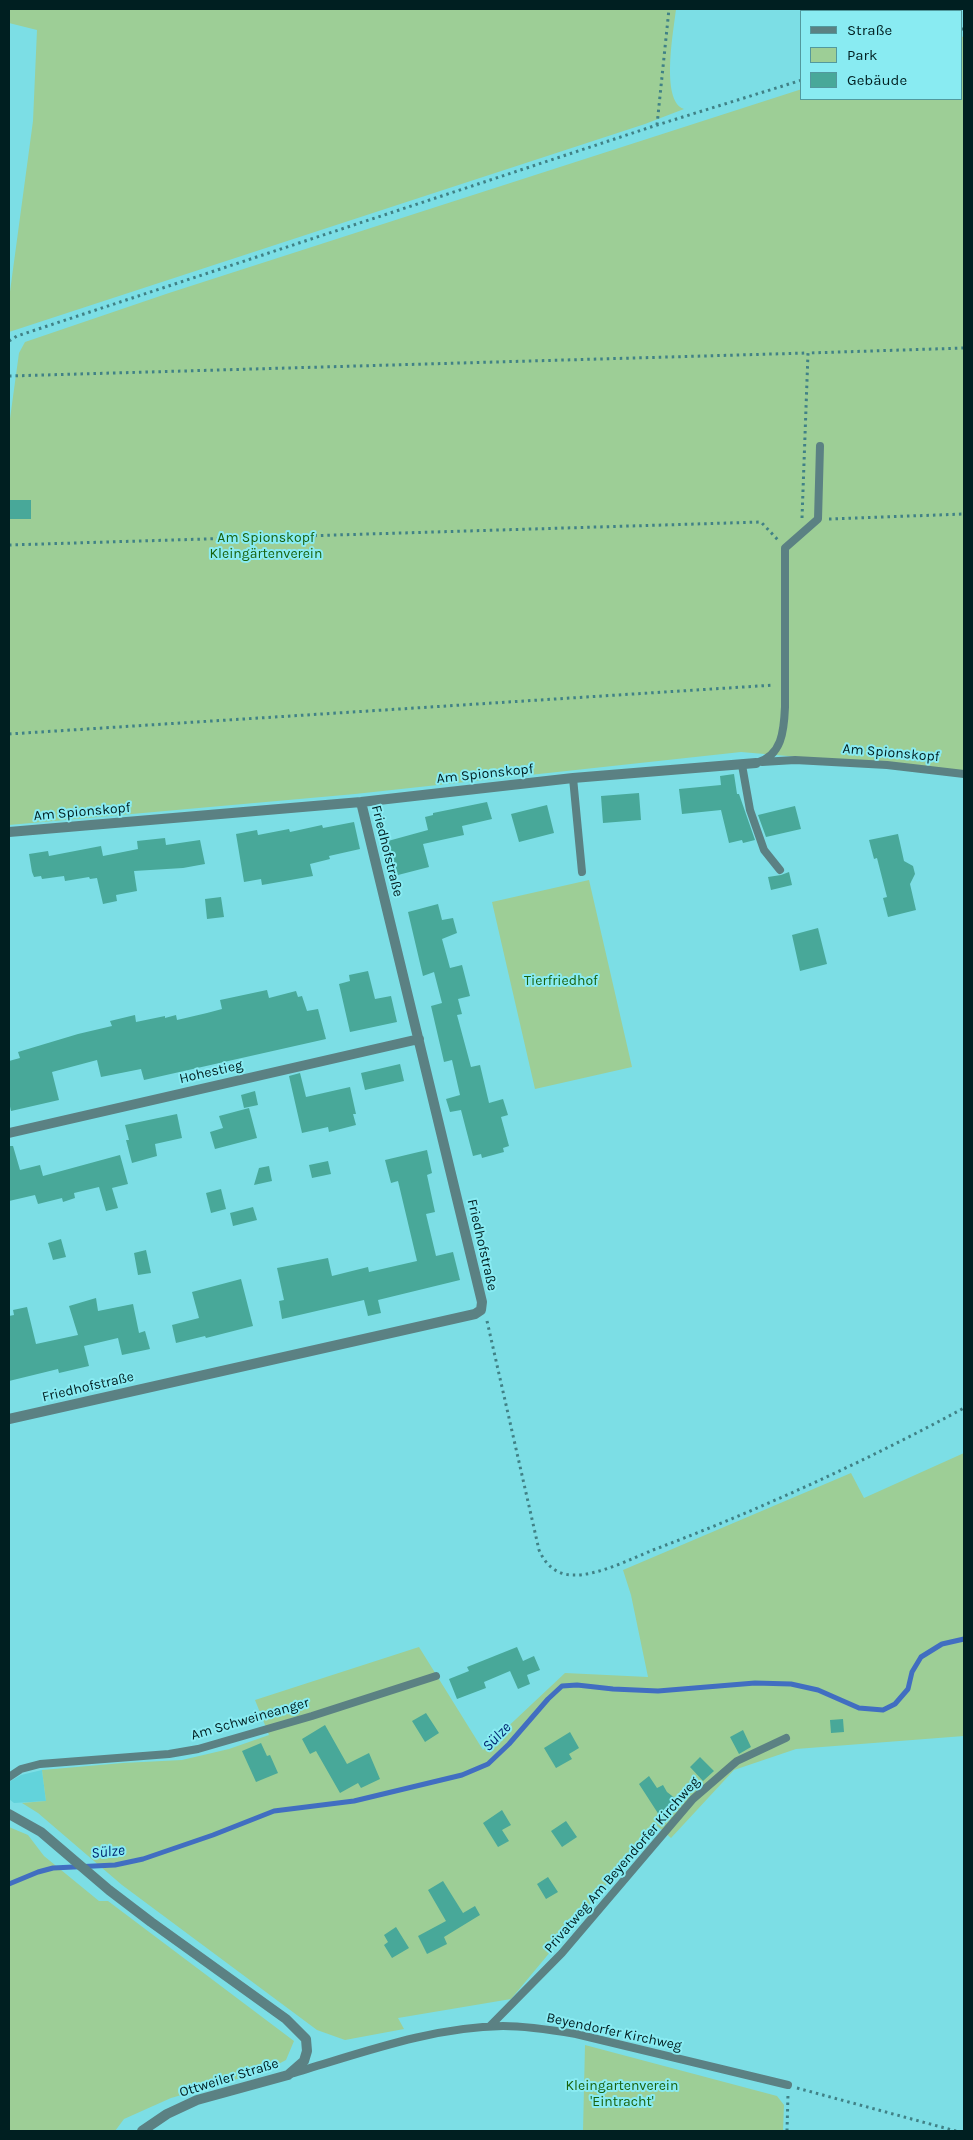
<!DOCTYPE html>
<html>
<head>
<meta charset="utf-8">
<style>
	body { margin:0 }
	#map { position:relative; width:973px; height:2140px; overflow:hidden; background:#7cdee5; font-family:Karla,sans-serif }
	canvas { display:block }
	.frame { position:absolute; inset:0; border:10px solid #001f21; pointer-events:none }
	.legend { position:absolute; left:800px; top:10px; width:162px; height:90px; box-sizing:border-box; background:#89ebf2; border:1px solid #52999e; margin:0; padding:6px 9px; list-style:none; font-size:15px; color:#001f21 }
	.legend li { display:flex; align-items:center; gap:10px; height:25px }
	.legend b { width:25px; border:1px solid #52999e }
</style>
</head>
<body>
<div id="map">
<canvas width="973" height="2140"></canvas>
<div class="frame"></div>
<ul class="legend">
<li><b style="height:6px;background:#5b8183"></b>Straße</li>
<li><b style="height:14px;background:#9dce96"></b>Park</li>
<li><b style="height:14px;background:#48a899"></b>Gebäude</li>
</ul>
</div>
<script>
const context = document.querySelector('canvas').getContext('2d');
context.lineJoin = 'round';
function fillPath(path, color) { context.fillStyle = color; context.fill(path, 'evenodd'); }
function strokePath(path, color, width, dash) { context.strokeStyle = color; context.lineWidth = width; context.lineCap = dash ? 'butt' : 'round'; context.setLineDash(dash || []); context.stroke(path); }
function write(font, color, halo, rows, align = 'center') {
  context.font = font + ' Karla,sans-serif'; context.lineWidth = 4; context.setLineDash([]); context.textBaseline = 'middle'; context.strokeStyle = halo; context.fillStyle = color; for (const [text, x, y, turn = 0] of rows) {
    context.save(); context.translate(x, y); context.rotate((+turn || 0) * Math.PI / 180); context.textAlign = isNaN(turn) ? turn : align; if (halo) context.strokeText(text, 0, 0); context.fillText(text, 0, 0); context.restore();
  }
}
const built = new Path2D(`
	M42 1770 46 1801 14 1803 9 1799V1782L21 1775Z`);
const green = new Path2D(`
	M9 9H676C674 29 660 101 684 109L645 124 9 332V299L33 121 37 30 9 23Z
	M964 36V771L741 752 355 794 9 825V426L19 353 25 342 169 293 802 89V99H962V37Z
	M589 880 632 1067 535 1089 492 902Z
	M964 1453V1736L796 1749 734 1770 671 1838 656 1825 511 1999 398 2018 404 2029 345 2040 317 2030 122 1885 38 1813 22 1803 46 1801 42 1770 123 1763 182 1760 229 1749 269 1735 255 1700 419 1647 483 1750 565 1673 648 1677 631 1595 623 1570 851 1473 864 1498Z
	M9 1827 28 1835 44 1856 99 1901H108L294 2041 286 2060 265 2071 171 2098 124 2119 115 2131H9Z
	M585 2045 777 2096 784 2105 783 2131H583Z`);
const stream = new Path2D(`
	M9 1884 38 1872 53 1868 115 1865 143 1859 213 1835 274 1811 354 1801 462 1775 488 1764 509 1744 548 1699 562 1686 577 1685 613 1689 658 1691 755 1683 791 1684 818 1690 859 1708 883 1710 895 1704 908 1689 912 1672 921 1657 942 1644 964 1639`);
const building = new Path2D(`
	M9 500H31V519H9Z
	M734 774 737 794H739L755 840 743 843 742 840 729 843 721 810 682 814 679 789 721 785 720 776Z
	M639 793 641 820 603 823 601 796Z
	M487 802 492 819 462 826 464 835 423 844 429 867 398 875 388 841 428 830 425 817 433 815V813Z
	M547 805 554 833 519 842 511 814Z
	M795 806 801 829 766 837 758 815Z
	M354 822 360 849 329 856 330 859 310 864 313 876 262 885 261 879 244 882 236 834 257 830 258 835 289 829 290 832 322 825 323 828Z
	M898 834 904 861 913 866 915 874 910 884 916 910 888 917 883 898 887 897 877 858 874 859 869 840Z
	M165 838 166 845 200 840 205 864 183 868 134 871 137 891 116 895 117 901 103 904 97 878 90 879 89 877 65 881 64 876 42 879 41 876 34 877 32 872 29 854 48 851 49 856 101 846 103 856 138 849 137 841Z
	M789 872 792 885 771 890 768 877 781 875Z
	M221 897 224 917 207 919 205 899Z
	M438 904 442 920 453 918 457 933 442 939 450 968 462 965 470 996 458 999 462 1014 457 1015 471 1067 480 1065 489 1103 503 1099 508 1115 501 1117 509 1146 503 1148 504 1152 482 1158 481 1154 473 1156 461 1110 450 1112 446 1099 460 1095 452 1060 444 1062 431 1006 442 1003 434 972 423 976 408 912Z
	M818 928 827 964 800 971 792 935Z
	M368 971 375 999 391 996 397 1022 350 1032 339 984 350 981 349 975Z
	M267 990 269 998 296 991 298 997 302 996 307 1011 318 1009 326 1039 144 1080 141 1069 101 1077 97 1060 52 1072 59 1100 11 1111 9 1102V1061L20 1058 18 1052 78 1034 112 1026 110 1021 135 1015 136 1022 165 1016V1018L176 1015 177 1020 207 1013 222 1009 220 1000Z
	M400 1064 404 1081 365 1090 361 1073Z
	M300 1073 306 1097 350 1087 356 1114H353L356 1125 329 1132 328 1127 302 1133 289 1076Z
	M255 1091 258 1105 244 1108 241 1095Z
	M249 1108 257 1138 215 1149 210 1132 223 1128 219 1116Z
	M177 1114 182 1138 155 1144 157 1156 132 1163 126 1140H129L125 1125Z
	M9 1146H13L20 1170 40 1165 43 1176 120 1155 128 1184 112 1188 118 1208 106 1211 99 1187 74 1193 75 1198 63 1202 62 1198 38 1204 35 1195 9 1201Z
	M427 1150 432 1173 427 1175 435 1212 426 1214 436 1256 453 1252 460 1280 378 1300 381 1313 368 1316 364 1300 282 1319 279 1301 284 1300 277 1268 328 1258 332 1276 368 1267 369 1272 417 1261 398 1181 391 1183 385 1160Z
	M328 1161 331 1174 312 1178 309 1165Z
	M269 1166 272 1181 254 1185 259 1168Z
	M221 1189 226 1209 211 1213 206 1193Z
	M253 1207 257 1220 233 1226 230 1213Z
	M61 1239 66 1257 53 1260 48 1243Z
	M146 1250 151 1273 138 1275 134 1253Z
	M241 1279 253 1326 206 1338 205 1336 176 1343 172 1325 199 1318 192 1292Z
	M96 1298 98 1311 133 1304 139 1333 145 1331 150 1349 122 1355 118 1338 84 1346 89 1366 59 1373 58 1369 9 1381V1316L14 1315 13 1310 27 1307 36 1344 78 1335 69 1306Z
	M517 1647 523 1661 534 1656 540 1670 527 1675 530 1684 518 1689 510 1671 484 1682 486 1688 457 1699 449 1679 469 1671 467 1667Z
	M426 1713 439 1733 425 1742 412 1721Z
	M843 1719 844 1732 831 1733 830 1720Z
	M325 1725 347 1764 369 1753 380 1779 361 1788 358 1783 340 1793 316 1751 310 1754 302 1739Z
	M743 1730 751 1747 739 1754 730 1737Z
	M570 1732 579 1748 569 1754 572 1759 556 1768 544 1748Z
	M261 1743 267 1756 270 1755 278 1773 256 1782 242 1751Z
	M700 1757 714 1771 703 1781 690 1767Z
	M649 1776 657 1788 663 1785 667 1792 676 1799 661 1818 639 1784Z
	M502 1810 511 1825 502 1830 509 1841 498 1847 483 1823Z
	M566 1821 577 1837 562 1847 551 1831Z
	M548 1877 558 1892 546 1899 537 1884Z
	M443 1881 463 1913 475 1906 480 1915 444 1937 447 1944 427 1954 418 1936 446 1921 428 1890Z
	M396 1927 409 1948 392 1958 384 1945 388 1942 384 1935Z`);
const path = new Path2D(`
	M962 29H964
	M657 125 669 9
	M9 341 17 336 657 125 802 80
	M9 376 808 353
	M802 518 808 353 964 348
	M829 519 964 514
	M9 545 761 522 778 540
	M9 734 774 685
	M487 1321 539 1550C545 1564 556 1575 573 1575 597 1576 631 1559 653 1550 759 1510 864 1462 964 1408
	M797 2088 956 2131
	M787 2131 788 2094`);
const service = new Path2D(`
	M762 762 795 760 887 765 964 774
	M756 763C782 756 784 731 785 707V548L818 519 820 446
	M742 765 750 810 764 850 780 870
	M573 778 582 872
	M9 1777 21 1769 40 1764 169 1754 198 1749 312 1716 436 1676
	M490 2026 562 1953 693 1799 737 1761 786 1738
	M290 2074C359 2054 430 2027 503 2026 528 2026 552 2030 576 2034L788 2085`);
const minor = new Path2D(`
	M9 832 361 802 573 778 756 763
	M9 1133 419 1039
	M9 1419 475 1314 481 1310 482 1302 361 802
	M9 1814 41 1832 109 1890 151 1922 286 2019 306 2039 307 2051 304 2061 288 2075 197 2100 167 2114 142 2131`);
const parkNames = [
	["Am Spionskopf",266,538],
	["Kleingärtenverein",266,554],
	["Tierfriedhof",561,981],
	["Kleingartenverein",622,2086],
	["'Eintracht'",622,2102]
];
const streetNames = [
	["Am Spionskopf",891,753,5],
	["Am Spionskopf",485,774,-6],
	["Am Spionskopf",82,812,-5],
	["Friedhofstraße",387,851,76],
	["Hohestieg",211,1072,-13],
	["Friedhofstraße",482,1245,77],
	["Friedhofstraße",88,1387,-13],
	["Am Schweineanger",250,1719,-16],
	["Privatweg Am Beyendorfer Kirchweg",622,1865,-49],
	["Beyendorfer Kirchweg",614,2032,12],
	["Ottweiler Straße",229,2078,-17]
];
const waterNames = [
	["Sülze",497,1737,-46],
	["Sülze",108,1852,-6]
];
fillPath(built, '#62d3db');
fillPath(green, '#9dce96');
strokePath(stream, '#416ec1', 5);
fillPath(building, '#48a899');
strokePath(path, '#408186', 3, [2.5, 4]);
strokePath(service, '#5b8183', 8);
strokePath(minor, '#5b8183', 10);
write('14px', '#18620e', '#89ebf2', parkNames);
write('14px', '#001f21', '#89ebf2', streetNames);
write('italic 15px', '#012872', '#89ebf2', waterNames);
</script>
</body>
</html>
